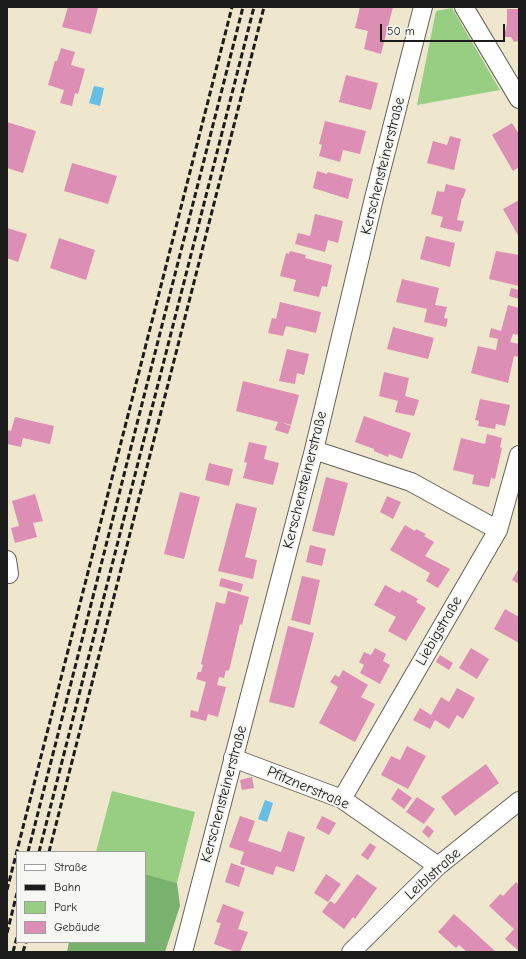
<!DOCTYPE html>
<html>
<head>
<meta charset="utf-8">
<style>
  body { margin:0 }
  #map { position:relative; width:526px; height:959px; overflow:hidden; background:#eee7ce; font-family:"Comic Neue",sans-serif }
  canvas { display:block }
  .frame { position:absolute; inset:0; border:8px solid #1c1c1c; pointer-events:none }
  .legend { position:absolute; left:16px; top:851px; width:130px; height:92px; box-sizing:border-box; background:#f6f6f2; border:1px solid #9f9f9c; margin:0; padding:5px 7px; list-style:none; font-size:12px; color:#1c1c1c }
  .legend li { display:flex; align-items:center; gap:8px; height:20px }
  .legend b { width:20px; border:1px solid #9f9f9c }
  .scale { position:absolute; left:380px; top:24px; width:125px; height:18px; box-sizing:border-box; border:2px solid #1c1c1c; border-top:0; padding-left:5px; font-size:12px; line-height:14px; white-space:nowrap; color:#1c1c1c; -webkit-text-stroke:3px #f6f6f2; paint-order:stroke }
</style>
</head>
<body>
<div id="map">
<canvas width="526" height="959"></canvas>
<div class="frame"></div>
<ul class="legend">
<li><b style="height:5px;background:#fff"></b>Straße</li>
<li><b style="height:5px;background:#1c1c1c"></b>Bahn</li>
<li><b style="height:11px;background:#97ce81"></b>Park</li>
<li><b style="height:11px;background:#dd8eb5"></b>Gebäude</li>
</ul>
<div class="scale">50 m</div>
</div>
<script>
const ctx = document.querySelector('canvas').getContext('2d');
ctx.lineJoin = 'round';
function paint(path, color) { ctx.fillStyle = color; ctx.fill(path, 'evenodd'); }
const poly = rows => new Path2D(rows.map(r => 'M' + r).join(''));
function stroke(path, color, width, dash) { ctx.strokeStyle = color; ctx.lineWidth = width; ctx.lineCap = dash ? 'butt' : 'round'; ctx.setLineDash(dash || []); ctx.stroke(path); }
function label(font, color, halo, rows, align = 'center') {
  ctx.font = font + ' "Comic Neue",sans-serif'; ctx.lineWidth = 4; ctx.setLineDash([]); ctx.textBaseline = 'middle'; ctx.strokeStyle = halo; ctx.fillStyle = color; for (const [text, x, y, turn = 0] of rows) {
    ctx.save(); ctx.translate(x, y); ctx.rotate((+turn || 0) * Math.PI / 180); ctx.textAlign = isNaN(turn) ? turn : align; if (halo) ctx.strokeText(text, 0, 0); ctx.fillText(text, 0, 0); ctx.restore();
  }
}
paint(poly([
  [452,8,500,90,417,105,436,11],
  [112,791,195,812,177,883,145,874,145,852,96,852]
]), '#97ce81');
paint(poly([
  [145,874,177,883,180,906,165,952,67,952,69,942,145,942]
]), '#79b16f');
paint(poly([
  [94,86,104,88,100,106,89,103],
  [265,800,273,803,267,822,258,819]
]), '#68bde5');
paint(poly([
  [68,7,92,7,98,8,91,34,62,27],
  [360,7,393,7,381,54,364,49,368,31,355,28],
  [507,9,519,9,519,41,514,42,511,37,504,37,507,24],
  [61,48,75,52,71,65,85,69,78,94,75,93,72,106,60,103,64,90,48,85,55,61,57,61],
  [346,75,378,83,371,110,339,102],
  [325,121,366,131,360,154,343,150,340,162,319,156,322,145,319,144],
  [7,122,36,131,23,173,7,168],
  [512,123,519,134,519,167,513,171,492,135],
  [450,136,461,139,454,170,427,163,433,141,447,145],
  [72,163,117,176,108,204,64,191],
  [317,171,327,174,328,172,353,179,348,199,313,188],
  [446,184,466,189,463,198,462,198,457,220,464,221,461,232,440,227,443,217,431,214,437,191,444,192],
  [519,200,519,237,503,209],
  [315,214,343,221,338,243,328,240,325,252,295,244,298,233,310,236],
  [7,228,27,234,18,262,7,258],
  [426,236,455,243,450,267,420,259],
  [59,238,95,250,86,280,50,268],
  [290,251,306,255,305,258,332,265,327,287,322,286,319,297,293,291,296,280,280,276,286,253,289,254],
  [496,251,519,255,519,286,489,279],
  [402,279,439,288,435,305,447,307,444,318,448,319,446,327,424,322,427,309,396,302],
  [511,288,519,290,519,299,509,296],
  [280,302,321,312,316,333,286,326,283,336,268,333,272,318,276,319],
  [508,305,519,308,519,335,513,334,510,342,519,344,519,357,514,356,508,383,471,373,478,346,496,350,498,339,489,337,491,328,501,331],
  [393,327,434,338,428,359,387,349],
  [287,349,309,354,304,375,297,373,295,384,279,381],
  [384,372,409,378,405,396,419,400,414,416,395,412,398,401,379,396],
  [243,381,299,395,291,425,280,422,291,426,288,434,275,430,278,422,236,411],
  [480,399,510,405,505,426,496,424,495,429,478,426,479,421,475,420],
  [364,416,411,433,402,459,389,454,388,457,374,451,374,449,355,442],
  [15,417,54,426,50,444,23,438,21,447,7,444,7,430,11,431],
  [487,434,502,438,500,447,502,448,495,479,491,478,489,487,472,484,474,475,453,470,461,438,485,444],
  [249,442,267,446,264,459,279,463,273,485,243,478,247,463,244,462],
  [209,463,233,469,229,486,205,480],
  [326,477,348,483,334,536,312,531],
  [180,492,200,497,184,559,164,554],
  [35,494,43,521,33,523,37,537,15,543,11,528,19,526,12,501],
  [387,496,401,502,393,519,380,512],
  [236,503,257,508,245,557,257,560,253,579,218,571],
  [405,525,415,531,416,529,426,534,424,536,434,542,425,556,450,569,438,588,426,581,430,573,390,550],
  [310,545,326,549,322,566,306,562],
  [519,568,519,584,512,580],
  [302,576,320,580,310,625,291,620],
  [221,578,243,584,241,592,219,586],
  [385,585,400,593,402,590,418,599,416,602,426,608,406,641,388,631,396,617,374,605],
  [228,591,249,597,242,625,240,624,229,671,226,670,224,678,219,677,217,685,226,687,218,717,208,714,206,721,190,717,191,710,198,712,206,682,196,679,198,672,201,672,203,665,201,664,216,602,225,604],
  [505,609,519,617,519,643,494,629],
  [288,626,314,633,294,708,269,702],
  [375,648,386,654,383,661,390,665,380,684,360,673,364,665,359,662,364,652,371,655],
  [471,648,489,659,477,679,459,668],
  [440,655,453,663,449,670,436,662],
  [343,670,368,685,361,697,375,704,355,742,319,723,338,687,330,682,335,675,339,677],
  [457,688,475,698,463,719,457,715,449,729,435,720,430,729,413,720,420,708,431,715,441,697,449,702],
  [407,746,426,756,408,789,381,775,391,756,400,760],
  [486,764,499,783,455,816,441,797],
  [252,777,254,788,242,790,240,780],
  [398,788,412,798,404,809,391,799],
  [417,797,435,809,424,824,406,812],
  [240,816,255,821,248,841,281,852,288,831,305,837,294,872,276,866,273,875,240,864,244,852,229,847],
  [322,816,336,823,329,835,316,828],
  [427,825,434,831,429,838,422,832],
  [370,843,376,847,368,860,361,855],
  [231,863,245,868,239,887,225,882],
  [326,874,341,884,328,902,314,893],
  [357,874,377,888,355,919,353,917,344,929,322,912,330,901,335,904],
  [516,882,519,885,519,951,505,939,514,929,489,906,500,894,503,896],
  [223,904,244,912,238,929,248,932,240,952,236,952,214,944,221,923,216,922],
  [454,914,472,930,496,952,467,952,459,945,456,948,438,932]
]), '#dd8eb5');
const minor = poly([
  [464,7,519,99],
  [314,450,411,482,498,530],
  [7,560,9,574],
  [233,758,342,799,438,866],
  [342,799,498,530,519,455],
  [183,952,314,450,374,198,423,7],
  [351,952,438,866,519,801]
]);
stroke(minor, '#66635a', 20);
stroke(minor, '#fff', 18);
stroke(poly([
  [28,852,243,7],
  [39,852,254,7],
  [49,852,264,7],
  [7,890,232,7],
  [7,933,17,893],
  [13,952,17,937],
  [23,952,26,942]
]), '#1c1c1c', 3, [6, 3]);
label('15px', '#1c1c1c', '#f6f6f2', [
  ["Kerschensteinerstraße",383,166,-76],
  ["Kerschensteinerstraße",305,480,-76],
  ["Liebigstraße",439,631,-60],
  ["Pfitznerstraße",308,788,23],
  ["Kerschensteinerstraße",224,794,-75],
  ["Leiblstraße",433,874,-42]
]);
</script>
</body>
</html>
